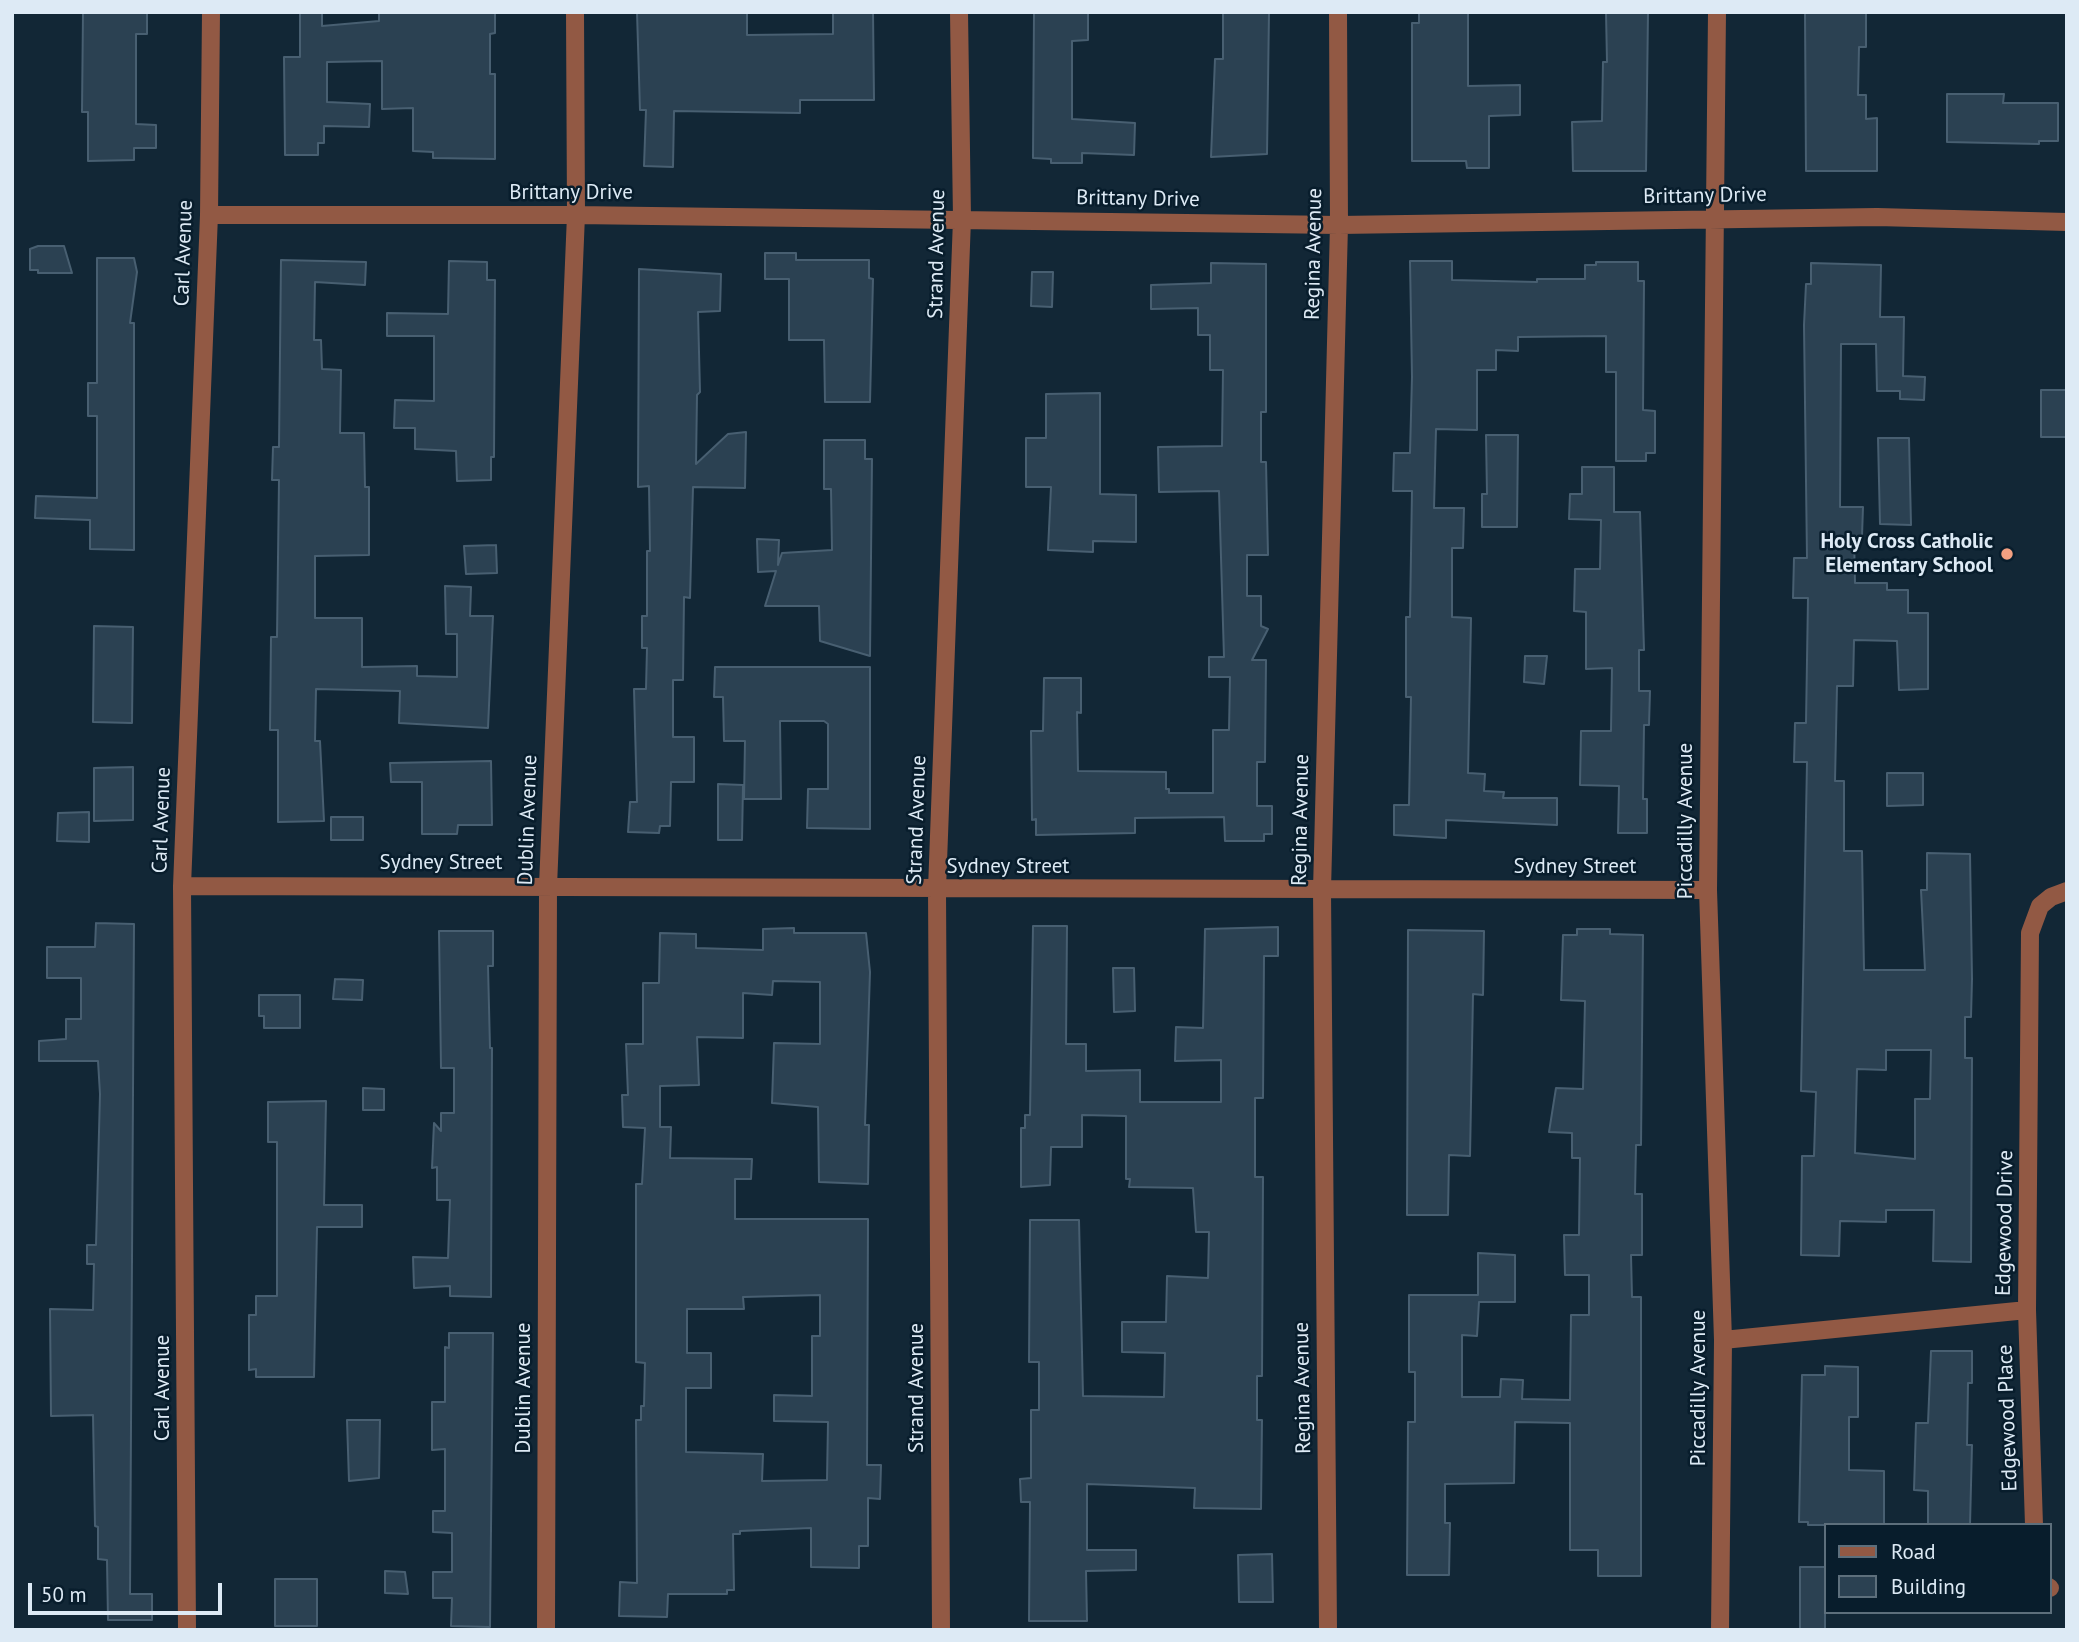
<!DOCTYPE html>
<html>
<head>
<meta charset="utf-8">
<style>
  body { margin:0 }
  #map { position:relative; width:2079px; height:1642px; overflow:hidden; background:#122736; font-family:"PT Sans",sans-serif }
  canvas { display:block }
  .frame { position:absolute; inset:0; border:14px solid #ddeaf5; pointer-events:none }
  .legend { position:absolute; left:1824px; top:1523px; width:228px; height:91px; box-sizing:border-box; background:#081d2c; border:2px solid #5d6f7c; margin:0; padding:9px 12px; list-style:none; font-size:21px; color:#ddeaf5 }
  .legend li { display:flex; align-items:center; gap:14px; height:35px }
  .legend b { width:35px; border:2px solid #5d6f7c }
  .scale { position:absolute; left:28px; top:1583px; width:194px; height:32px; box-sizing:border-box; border:4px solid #ddeaf5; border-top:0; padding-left:9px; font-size:21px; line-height:24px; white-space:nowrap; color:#ddeaf5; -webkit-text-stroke:5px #081d2c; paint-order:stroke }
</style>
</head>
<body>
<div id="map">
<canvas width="2079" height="1642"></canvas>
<div class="frame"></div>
<ul class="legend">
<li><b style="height:9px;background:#925944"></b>Road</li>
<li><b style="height:19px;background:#2b4152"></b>Building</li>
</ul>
<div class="scale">50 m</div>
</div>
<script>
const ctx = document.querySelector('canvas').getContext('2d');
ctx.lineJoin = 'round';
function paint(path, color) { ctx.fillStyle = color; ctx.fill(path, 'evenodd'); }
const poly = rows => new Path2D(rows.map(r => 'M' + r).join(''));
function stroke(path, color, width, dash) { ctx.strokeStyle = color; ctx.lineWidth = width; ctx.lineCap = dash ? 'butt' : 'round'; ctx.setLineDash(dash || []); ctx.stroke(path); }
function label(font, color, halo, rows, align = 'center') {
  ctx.font = font + ' "PT Sans",sans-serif'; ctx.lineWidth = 5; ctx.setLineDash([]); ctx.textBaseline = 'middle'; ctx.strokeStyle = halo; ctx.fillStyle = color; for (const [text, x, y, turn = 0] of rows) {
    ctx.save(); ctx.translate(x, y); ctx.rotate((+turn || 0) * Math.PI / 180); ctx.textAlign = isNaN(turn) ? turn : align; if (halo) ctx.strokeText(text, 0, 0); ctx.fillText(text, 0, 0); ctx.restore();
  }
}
const building = poly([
  [83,12,147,12,147,34,136,34,136,124,156,125,156,148,134,148,134,160,88,161,88,112,82,112,83,12],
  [300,12,322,12,322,26,379,21,379,12,495,12,495,33,490,34,490,74,495,74,495,159,433,158,433,152,413,151,413,108,382,109,382,61,327,62,327,102,370,104,369,127,324,126,324,143,318,143,318,155,285,155,284,57,300,57,300,12],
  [637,12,747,12,747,35,833,34,833,12,873,12,874,100,800,100,800,113,674,111,673,167,644,166,646,110,640,110,637,12],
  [1034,12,1088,12,1088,40,1072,41,1072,119,1135,123,1134,155,1082,153,1082,163,1051,163,1051,159,1033,158,1034,12],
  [1223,12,1269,12,1267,154,1211,157,1215,59,1223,59,1223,12],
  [1419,12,1468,12,1468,86,1520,85,1520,115,1489,116,1489,168,1467,168,1466,161,1412,161,1412,23,1419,23,1419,12],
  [1606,12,1648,12,1646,171,1573,171,1572,122,1602,121,1603,62,1607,62,1606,12],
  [1805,12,1866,12,1866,47,1859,47,1858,95,1866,95,1866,119,1877,118,1877,171,1806,171,1805,12],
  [1947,94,2004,94,2003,103,2058,103,2058,141,2039,141,2039,144,1947,142,1947,94],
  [38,246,64,246,72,273,38,273,38,270,30,270,30,249,38,246],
  [765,253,796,253,796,260,869,260,869,278,873,279,870,402,825,402,824,340,789,340,789,279,765,279,765,253],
  [97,258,134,258,137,272,130,323,134,323,134,550,90,549,90,520,35,518,36,496,97,498,97,416,88,416,88,383,97,383,97,258],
  [281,260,366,262,365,285,315,282,314,340,321,340,322,369,341,370,340,433,364,433,365,487,369,487,369,555,315,556,315,618,362,618,362,667,417,666,417,676,457,677,457,634,446,634,445,586,471,587,470,616,493,616,488,728,399,723,400,691,316,689,315,741,320,741,324,821,278,822,278,730,270,730,271,637,277,637,279,480,272,480,273,447,279,447,281,260],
  [449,261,487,262,487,280,495,280,494,457,491,457,491,480,457,481,456,451,415,449,415,428,394,428,395,400,434,401,434,336,387,336,387,313,448,314,449,261],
  [1410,261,1452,261,1452,280,1537,282,1537,279,1585,279,1585,265,1596,265,1596,262,1638,262,1638,281,1644,281,1643,410,1655,411,1655,453,1646,453,1646,461,1616,461,1616,372,1606,372,1606,336,1518,337,1518,351,1496,350,1496,370,1477,370,1477,430,1436,429,1434,508,1464,508,1463,548,1452,548,1452,617,1471,618,1468,773,1485,774,1484,791,1504,792,1503,798,1557,798,1557,825,1446,820,1446,838,1394,835,1394,805,1409,805,1411,697,1406,697,1406,617,1410,617,1412,491,1393,491,1394,453,1410,453,1412,377,1410,261],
  [1211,263,1266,264,1266,412,1261,412,1261,462,1266,462,1268,555,1247,555,1247,596,1261,596,1261,626,1268,629,1252,660,1266,660,1265,762,1257,762,1257,806,1272,806,1272,834,1264,834,1264,841,1225,841,1224,817,1135,818,1135,833,1036,835,1036,819,1032,820,1031,731,1043,731,1044,678,1081,678,1081,713,1077,712,1078,771,1166,772,1166,789,1169,789,1169,793,1213,793,1213,730,1229,730,1230,677,1209,677,1209,657,1224,657,1219,491,1159,492,1158,447,1222,446,1223,370,1210,370,1210,335,1198,335,1198,308,1151,309,1151,285,1211,283,1211,263],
  [1811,263,1881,265,1880,317,1904,317,1903,376,1925,377,1924,400,1900,399,1900,391,1877,391,1876,344,1841,344,1840,507,1863,507,1862,536,1854,536,1855,583,1887,583,1887,590,1908,590,1908,613,1928,613,1928,689,1899,690,1897,641,1854,640,1853,686,1837,686,1835,781,1844,781,1844,851,1862,851,1864,970,1925,970,1921,890,1927,890,1927,853,1970,854,1972,979,1971,1017,1965,1017,1965,1058,1972,1058,1971,1262,1933,1261,1934,1210,1886,1210,1886,1222,1840,1221,1839,1256,1801,1255,1802,1156,1814,1156,1816,1092,1801,1091,1807,762,1794,762,1795,723,1806,723,1808,598,1793,598,1794,558,1807,558,1804,325,1806,284,1811,284,1811,263],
  [1886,1050,1931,1050,1930,1099,1915,1099,1915,1159,1855,1153,1857,1069,1886,1070,1886,1050],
  [639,269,721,274,720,311,698,312,700,392,697,395,696,464,728,434,746,432,745,488,693,487,690,598,684,597,683,680,673,680,673,737,694,737,694,782,671,782,670,826,660,826,659,833,628,832,630,802,637,802,634,689,646,689,647,648,642,648,642,616,647,616,647,551,650,551,649,486,638,487,639,269],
  [1032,272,1053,272,1052,307,1031,306,1032,272],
  [2041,390,2067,390,2067,437,2041,437,2041,390],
  [1100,393,1100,494,1136,495,1136,542,1093,541,1093,552,1048,550,1051,487,1026,487,1026,438,1046,438,1046,394,1100,393],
  [1486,435,1518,435,1517,527,1482,527,1482,494,1487,494,1486,435],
  [1878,438,1909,438,1911,525,1880,524,1878,438],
  [824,440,865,440,865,459,872,459,870,656,820,641,819,606,765,606,776,571,758,572,757,539,779,540,778,565,782,553,832,550,831,489,824,489,824,440],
  [1582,467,1614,467,1614,512,1640,512,1644,650,1639,650,1639,691,1650,691,1649,725,1644,725,1643,799,1647,799,1647,833,1618,833,1619,786,1580,785,1581,731,1611,731,1612,668,1586,669,1586,612,1574,611,1575,569,1600,569,1601,520,1569,519,1570,494,1582,494,1582,467],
  [496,545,497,573,466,574,464,546,496,545],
  [94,626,133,627,132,723,93,722,94,626],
  [1525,656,1547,656,1544,684,1524,682,1525,656],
  [715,667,870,667,870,829,807,828,808,789,828,789,828,724,824,721,780,721,781,799,744,799,745,741,724,741,723,697,714,697,715,667],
  [491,761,492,825,458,825,457,834,422,834,422,782,391,782,390,763,491,761],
  [133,767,133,820,94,821,94,768,133,767],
  [1887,773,1923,773,1923,805,1887,806,1887,773],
  [718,784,743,785,742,840,718,840,718,784],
  [89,812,89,842,57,841,58,813,89,812],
  [331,817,363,817,363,840,331,840,331,817],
  [96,923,134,924,130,1594,152,1594,152,1620,108,1620,107,1560,98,1559,98,1527,95,1526,93,1415,51,1416,50,1309,93,1310,94,1264,87,1264,87,1245,96,1245,100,1094,98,1061,39,1061,39,1041,66,1039,66,1019,81,1019,81,978,47,978,47,947,95,947,96,923],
  [1033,926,1067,926,1066,1044,1086,1044,1086,1071,1140,1070,1140,1102,1221,1102,1221,1060,1175,1061,1176,1027,1203,1028,1205,929,1278,927,1278,956,1264,956,1263,1098,1255,1098,1255,1177,1263,1177,1262,1376,1257,1376,1257,1420,1262,1420,1261,1509,1194,1508,1195,1488,1087,1484,1087,1550,1136,1550,1136,1570,1086,1571,1087,1621,1029,1621,1030,1502,1021,1502,1020,1479,1031,1478,1031,1410,1039,1410,1039,1362,1029,1362,1030,1220,1079,1220,1083,1396,1164,1397,1165,1353,1122,1352,1122,1322,1166,1322,1167,1276,1208,1278,1209,1232,1196,1232,1193,1188,1129,1187,1130,1179,1126,1179,1126,1116,1082,1115,1082,1147,1051,1147,1050,1185,1021,1187,1021,1128,1025,1128,1025,1115,1030,1115,1033,926],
  [794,928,794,933,866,933,870,972,865,1125,869,1125,868,1184,819,1182,818,1107,772,1103,774,1043,820,1044,820,982,773,981,772,995,743,993,743,1038,697,1037,699,1085,660,1086,660,1127,671,1127,670,1158,752,1159,751,1179,735,1179,735,1219,868,1219,867,1465,881,1465,880,1499,868,1498,868,1546,859,1546,859,1568,811,1567,811,1528,740,1531,740,1534,733,1534,734,1590,727,1590,727,1594,668,1594,667,1617,619,1616,620,1582,637,1583,636,1420,641,1420,641,1406,644,1406,645,1363,636,1362,636,1184,642,1184,645,1128,623,1127,622,1095,628,1095,626,1044,643,1044,643,983,659,983,660,933,696,934,696,948,763,950,763,929,794,928],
  [820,1295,820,1336,812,1336,812,1396,774,1395,774,1421,828,1422,827,1480,762,1481,763,1454,686,1452,686,1388,711,1388,711,1353,687,1353,687,1309,744,1309,743,1297,820,1295],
  [1577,929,1610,929,1610,934,1643,935,1641,1145,1636,1145,1635,1194,1642,1194,1642,1255,1631,1255,1632,1297,1641,1297,1641,1576,1598,1576,1598,1550,1570,1550,1570,1423,1515,1422,1514,1483,1445,1484,1445,1523,1450,1523,1449,1575,1407,1575,1408,1422,1415,1422,1415,1372,1409,1372,1409,1295,1478,1295,1478,1253,1515,1255,1515,1302,1479,1302,1477,1336,1462,1335,1462,1397,1500,1397,1501,1379,1523,1380,1522,1399,1570,1400,1571,1315,1589,1315,1589,1275,1565,1275,1564,1235,1579,1235,1580,1158,1572,1158,1572,1133,1549,1132,1556,1088,1583,1089,1585,1001,1561,1000,1563,935,1577,935,1577,929],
  [1408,930,1484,931,1483,995,1473,994,1470,1156,1449,1155,1448,1215,1407,1215,1408,930],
  [439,931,493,931,493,966,488,966,490,1048,492,1048,491,1297,450,1296,450,1286,414,1288,413,1257,448,1258,450,1200,437,1200,437,1167,432,1168,434,1123,441,1131,441,1113,454,1113,454,1068,441,1068,439,931],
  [1113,968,1134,968,1135,1011,1114,1012,1113,968],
  [335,979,363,980,362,1000,333,999,335,979],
  [259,995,300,995,300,1028,264,1028,264,1016,259,1016,259,995],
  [363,1088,384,1089,384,1110,363,1110,363,1088],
  [326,1101,324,1205,362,1205,362,1227,317,1227,314,1377,256,1377,256,1369,249,1370,249,1315,256,1315,256,1296,277,1296,277,1142,268,1142,268,1102,326,1101],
  [449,1333,493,1333,490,1627,451,1626,452,1598,433,1598,433,1572,452,1572,452,1533,433,1532,433,1511,445,1511,445,1449,432,1450,432,1402,445,1402,445,1347,449,1348,449,1333],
  [1931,1351,1972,1351,1972,1383,1968,1383,1967,1445,1972,1445,1970,1525,1928,1525,1928,1491,1914,1490,1916,1423,1928,1423,1931,1351],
  [1825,1366,1858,1367,1858,1417,1849,1417,1849,1470,1884,1471,1884,1525,1808,1525,1808,1522,1799,1522,1802,1375,1825,1375,1825,1366],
  [347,1420,380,1420,379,1478,349,1481,347,1420],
  [1272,1554,1273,1602,1239,1602,1238,1555,1272,1554],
  [1800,1567,1825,1567,1825,1630,1800,1630,1800,1567],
  [385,1571,405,1572,408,1594,385,1593,385,1571],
  [275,1579,317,1579,317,1626,275,1626,275,1579]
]);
paint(building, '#2b4152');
stroke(building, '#485f71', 2);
stroke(poly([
  [1717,12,1708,890,1723,1340,1720,1630],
  [209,215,576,215,1339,225,1877,217,2067,222],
  [182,886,1708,890],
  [1723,1340,2027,1310],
  [2034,1525,2027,1310,2030,933,2040,906,2051,897,2067,891],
  [2049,1587,2050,1588],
  [187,1630,182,886,209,215,211,12],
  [546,1630,548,886,576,215,575,12],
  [941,1630,937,889,962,219,959,12],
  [1328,1630,1322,890,1339,225,1338,12]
]), '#925944', 18);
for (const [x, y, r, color] of [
  [2007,554,7,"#f3a081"]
]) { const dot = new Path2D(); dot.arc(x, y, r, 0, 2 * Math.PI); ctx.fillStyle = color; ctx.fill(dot); stroke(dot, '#081d2c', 2.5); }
label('21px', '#ddeaf5', '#081d2c', [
  ["Brittany Drive",571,193],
  ["Brittany Drive",1705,196,-1],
  ["Brittany Drive",1138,199,1],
  ["Carl Avenue",184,253,-88],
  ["Strand Avenue",937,254,-89],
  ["Regina Avenue",1314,254,-89],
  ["Carl Avenue",162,820,-88],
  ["Dublin Avenue",528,820,-88],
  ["Strand Avenue",917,820,-88],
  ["Regina Avenue",1301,820,-89],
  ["Piccadilly Avenue",1686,821,-90],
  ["Sydney Street",441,863],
  ["Sydney Street",1008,867],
  ["Sydney Street",1575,867],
  ["Edgewood Drive",2005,1223,-89],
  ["Carl Avenue",163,1388,-90],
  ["Dublin Avenue",524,1388,-90],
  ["Strand Avenue",917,1388,-90],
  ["Regina Avenue",1303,1388,-91],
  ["Piccadilly Avenue",1699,1388,-90],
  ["Edgewood Place",2008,1418,-92]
]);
label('bold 21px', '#ddeaf5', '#081d2c', [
  ["Holy Cross Catholic",1993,542],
  ["Elementary School",1993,566]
], 'right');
</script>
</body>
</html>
